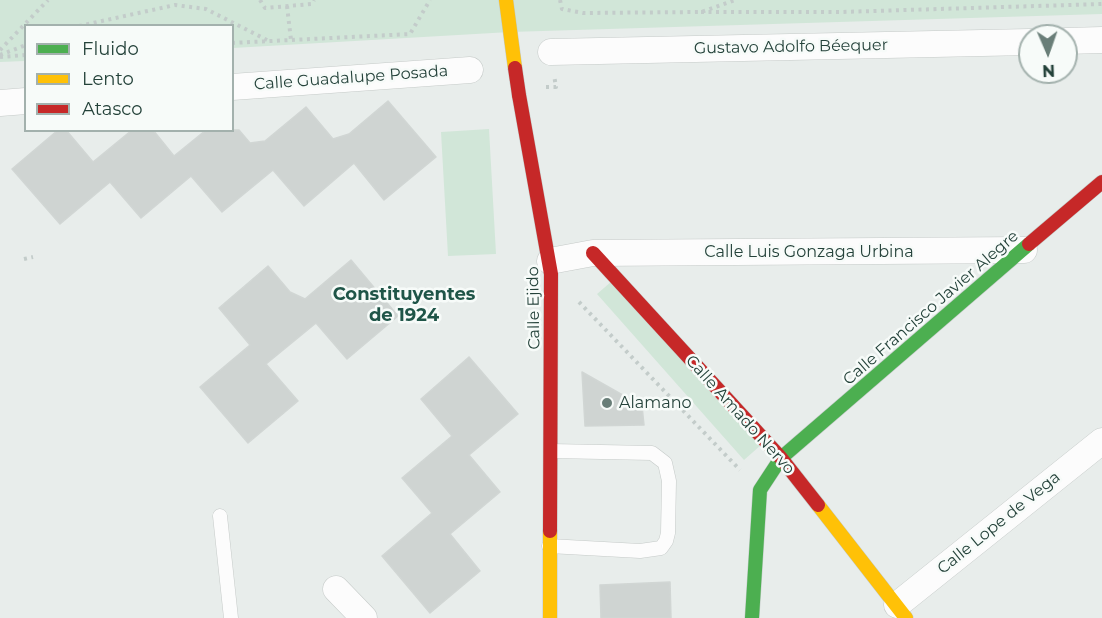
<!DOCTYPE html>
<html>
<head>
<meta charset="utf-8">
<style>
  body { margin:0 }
  #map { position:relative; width:1102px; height:618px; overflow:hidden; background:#e8edeb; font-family:Montserrat,sans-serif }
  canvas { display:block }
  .legend { position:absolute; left:24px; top:24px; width:210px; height:108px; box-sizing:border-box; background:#f7fbf9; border:2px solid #a3b1ad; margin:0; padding:8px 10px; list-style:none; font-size:18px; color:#24423a }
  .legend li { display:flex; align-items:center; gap:12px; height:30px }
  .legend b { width:30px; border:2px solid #a3b1ad }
  .north { position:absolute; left:1018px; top:24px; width:60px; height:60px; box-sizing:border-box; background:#f7fbf9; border:2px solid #a3b1ad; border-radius:50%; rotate:178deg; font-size:16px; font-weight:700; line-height:24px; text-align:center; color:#24423a }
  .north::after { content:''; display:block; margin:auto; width:21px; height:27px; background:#697e78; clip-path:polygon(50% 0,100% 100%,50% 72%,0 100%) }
</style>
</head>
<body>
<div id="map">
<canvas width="1102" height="618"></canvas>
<ul class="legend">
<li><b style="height:8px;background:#4caf50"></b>Fluido</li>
<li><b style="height:8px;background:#ffc107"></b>Lento</li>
<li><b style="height:8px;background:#c62828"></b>Atasco</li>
</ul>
<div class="north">N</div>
</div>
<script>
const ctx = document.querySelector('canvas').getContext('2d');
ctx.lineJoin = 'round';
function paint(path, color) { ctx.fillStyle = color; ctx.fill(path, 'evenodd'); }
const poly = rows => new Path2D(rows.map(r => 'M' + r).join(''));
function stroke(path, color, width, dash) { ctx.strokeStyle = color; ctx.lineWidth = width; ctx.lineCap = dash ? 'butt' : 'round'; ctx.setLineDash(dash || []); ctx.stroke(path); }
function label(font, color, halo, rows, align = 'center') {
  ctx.font = font + ' Montserrat,sans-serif'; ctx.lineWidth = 5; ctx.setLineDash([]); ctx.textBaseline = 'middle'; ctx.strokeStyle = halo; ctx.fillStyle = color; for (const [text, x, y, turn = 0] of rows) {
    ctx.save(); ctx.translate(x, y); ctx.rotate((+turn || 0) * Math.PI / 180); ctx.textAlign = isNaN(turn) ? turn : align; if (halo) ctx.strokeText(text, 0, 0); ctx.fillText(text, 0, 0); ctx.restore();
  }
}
paint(poly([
  [0,0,1102,0,1102,14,510,32,233,48,232,26,26,26,25,61,0,62],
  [489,129,496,254,448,256,441,132],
  [612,281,761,445,744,460,597,294]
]), '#d1e6d8');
const building = poly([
  [388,101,436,157,384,200,354,163,304,206,273,170,222,212,191,176,141,218,110,182,60,224,12,169,58,130,66,130,93,162,132,130,153,130,174,156,206,130,239,130,250,143,265,141,306,107,333,139,349,134,388,101],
  [351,260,398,316,347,359,316,323,266,364,298,401,248,443,200,387,250,345,219,308,268,266,290,292,305,299,351,260],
  [469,357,518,414,469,455,500,492,450,534,480,571,430,613,382,556,432,513,402,478,452,436,421,399,469,357],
  [582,372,642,406,644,425,585,426,582,372],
  [670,582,671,618,601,618,600,585,670,582]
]);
paint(building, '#cfd4d2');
stroke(building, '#d1d6d4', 1.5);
const lane = poly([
  [220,516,231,618],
  [549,546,640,551,661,548,666,541,668,533,669,481,665,463,652,453,551,451]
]);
const street = poly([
  [1066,41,1102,40],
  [551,52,1030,42],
  [232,87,470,70],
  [0,103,26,101],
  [550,261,593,253,1024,250],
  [336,589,364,618],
  [897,605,1102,441]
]);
const fast = poly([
  [752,618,760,490,781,458,1029,244]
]);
const slow = poly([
  [506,0,515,68],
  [818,505,906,618],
  [550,618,550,531]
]);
const jam = poly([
  [519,95,551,274,550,531],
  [1029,244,1102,182],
  [593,253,781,458,818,505]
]);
stroke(lane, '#c5cac8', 15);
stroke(street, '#c5cac8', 27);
stroke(fast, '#c3cbc8', 15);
stroke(slow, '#c3cbc8', 15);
stroke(jam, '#c3cbc8', 15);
stroke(poly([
  [260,0,265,8,312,4,314,0],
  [560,0,562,9,583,13,701,12,735,0],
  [287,6,291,40],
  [701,12,841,12,1102,4],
  [79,26,175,5,206,9,267,40],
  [232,43,410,34,430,0],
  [0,50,48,0],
  [0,55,26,45],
  [0,57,26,55],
  [546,87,556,87,554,75],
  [24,259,33,257],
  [579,302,740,470]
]), '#c3ccca', 4, [3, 4.5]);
stroke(lane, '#fcfcfc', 14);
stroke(street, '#fcfcfc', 26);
stroke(fast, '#4caf50', 14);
stroke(slow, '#ffc107', 14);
stroke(jam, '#c62828', 14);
const jamBridge = poly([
  [515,68,519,95]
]);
stroke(jamBridge, '#c3cbc8', 15, []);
stroke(jamBridge, '#c62828', 14);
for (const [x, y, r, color] of [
  [607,403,6,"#697e78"]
]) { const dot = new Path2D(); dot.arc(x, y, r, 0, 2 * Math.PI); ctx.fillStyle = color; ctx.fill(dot); stroke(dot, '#f7fbf9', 2); }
label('16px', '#24423a', '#f7fbf9', [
  ["Gustavo Adolfo Béequer",791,47,-1],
  ["Calle Guadalupe Posada",351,78,-4],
  ["Calle Luis Gonzaga Urbina",809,252],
  ["Calle Ejido",534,308,-91],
  ["Calle Francisco Javier Alegre",931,308,-41],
  ["Calle Amado Nervo",740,415,48],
  ["Calle Lope de Vega",999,523,-39]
]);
label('16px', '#24423a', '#f7fbf9', [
  ["Alamano",619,403]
], 'left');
label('bold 18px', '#1f5548', '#f7fbf9', [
  ["Constituyentes",404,295],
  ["de 1924",404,316]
]);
</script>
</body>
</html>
